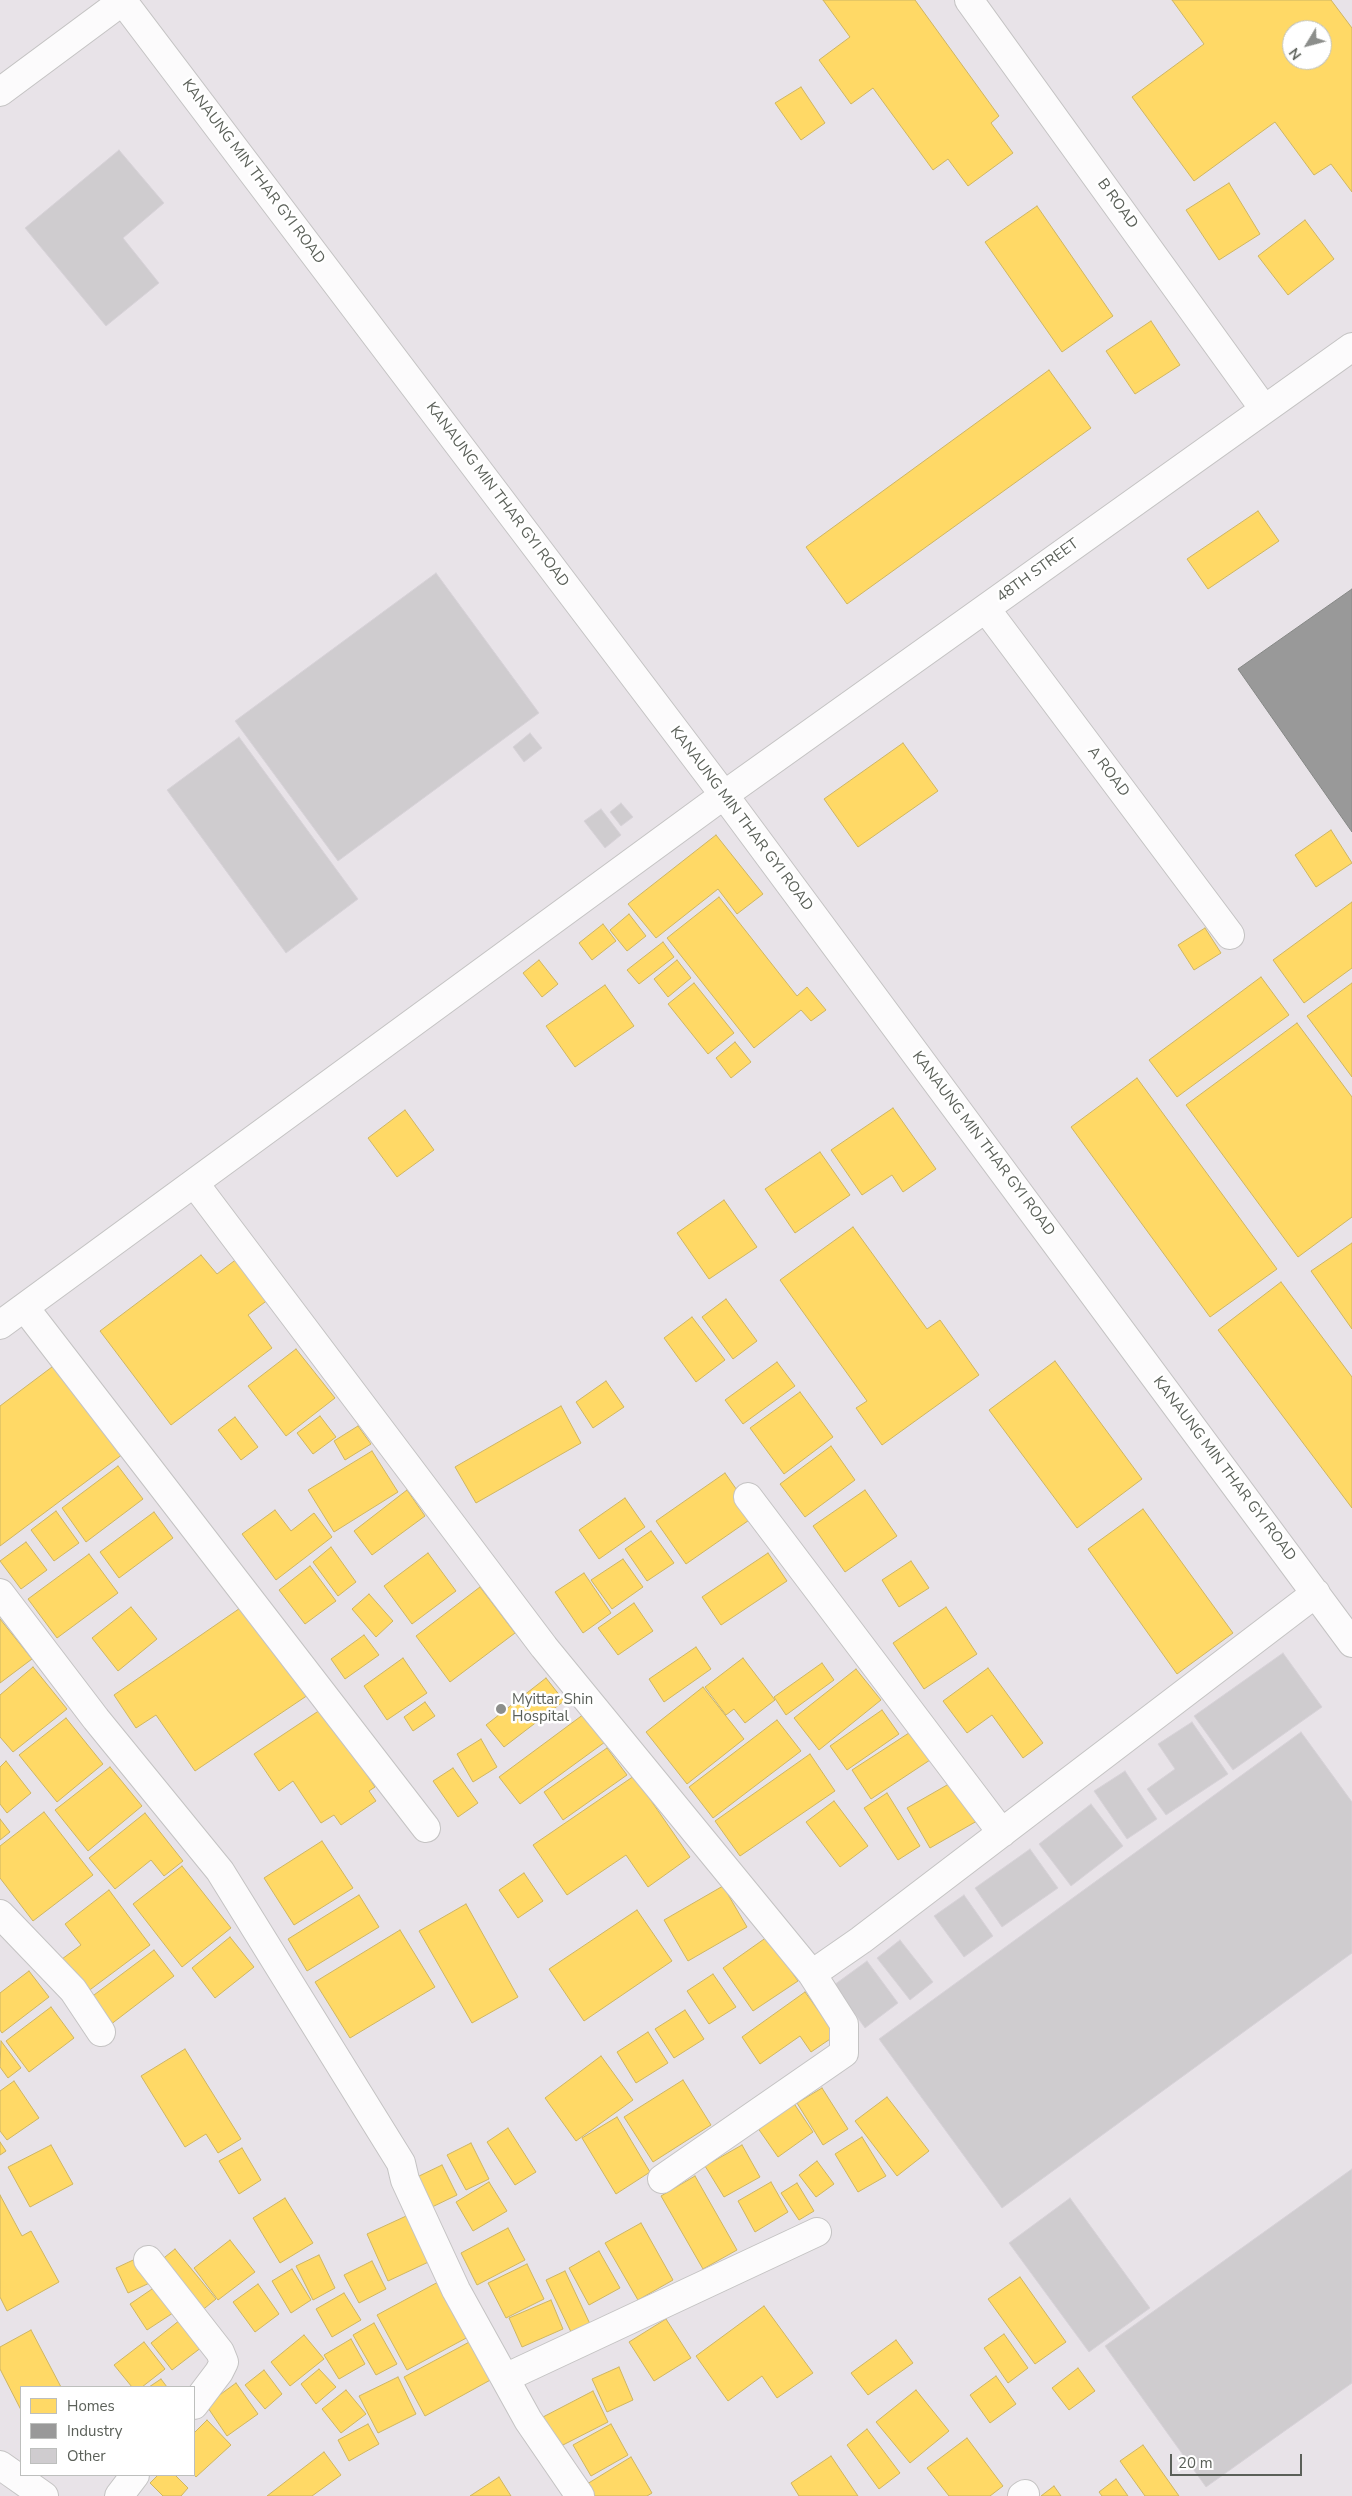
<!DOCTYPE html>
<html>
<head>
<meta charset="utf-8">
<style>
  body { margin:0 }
  #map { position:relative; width:1352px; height:2496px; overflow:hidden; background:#e8e3e8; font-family:"Nunito Sans",sans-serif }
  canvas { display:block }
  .legend { position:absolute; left:20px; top:2386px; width:175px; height:90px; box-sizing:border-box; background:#fff; border:1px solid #bdbfbd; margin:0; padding:6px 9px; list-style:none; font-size:15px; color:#5b6059 }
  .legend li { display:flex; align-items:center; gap:10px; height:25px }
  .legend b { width:25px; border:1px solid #bdbfbd }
  .north { position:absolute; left:1282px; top:20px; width:50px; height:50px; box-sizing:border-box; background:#fff; border:1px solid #bdbfbd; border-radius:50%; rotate:233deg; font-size:14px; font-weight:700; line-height:20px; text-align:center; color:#5b6059 }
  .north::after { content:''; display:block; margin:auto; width:18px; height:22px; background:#8c8e8b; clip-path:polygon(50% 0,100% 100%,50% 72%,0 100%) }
  .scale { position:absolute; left:1170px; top:2454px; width:132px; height:22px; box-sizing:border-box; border:2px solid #5b6059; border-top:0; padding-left:6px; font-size:15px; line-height:18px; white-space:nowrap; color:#5b6059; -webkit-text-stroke:4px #fff; paint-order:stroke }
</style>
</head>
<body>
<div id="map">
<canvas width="1352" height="2496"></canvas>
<ul class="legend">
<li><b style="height:14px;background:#ffd966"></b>Homes</li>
<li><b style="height:14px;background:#999"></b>Industry</li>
<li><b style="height:14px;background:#cfcccf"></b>Other</li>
</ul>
<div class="north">N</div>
<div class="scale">20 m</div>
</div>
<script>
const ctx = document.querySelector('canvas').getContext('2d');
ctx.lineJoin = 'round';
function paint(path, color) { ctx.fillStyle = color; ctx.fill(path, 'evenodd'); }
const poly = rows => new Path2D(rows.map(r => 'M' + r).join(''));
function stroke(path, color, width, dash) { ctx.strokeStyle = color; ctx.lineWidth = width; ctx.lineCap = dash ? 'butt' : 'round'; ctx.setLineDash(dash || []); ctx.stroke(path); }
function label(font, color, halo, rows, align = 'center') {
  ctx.font = font + ' "Nunito Sans",sans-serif'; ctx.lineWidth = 5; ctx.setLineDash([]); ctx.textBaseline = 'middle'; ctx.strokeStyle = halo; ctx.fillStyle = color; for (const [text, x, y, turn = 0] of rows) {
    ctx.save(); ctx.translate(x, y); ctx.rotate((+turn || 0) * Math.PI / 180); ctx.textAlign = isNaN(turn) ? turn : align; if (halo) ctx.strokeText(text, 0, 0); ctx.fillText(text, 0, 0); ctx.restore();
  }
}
const homes = poly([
  [823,0,915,0,999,116,991,123,1013,153,968,186,948,159,933,170,873,88,851,104,819,60,850,37,823,0],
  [1172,0,1331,0,1352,28,1352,192,1331,164,1314,175,1275,122,1194,181,1132,97,1204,44,1172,0],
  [1292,30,1322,30,1322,60,1292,60,1292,30],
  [801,87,825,123,801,140,775,103,801,87],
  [1229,183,1260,234,1219,260,1186,210,1229,183],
  [1037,206,1113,316,1062,352,985,242,1037,206],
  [1305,220,1334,259,1288,295,1258,256,1305,220],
  [1151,321,1180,365,1135,394,1106,351,1151,321],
  [1049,370,1091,428,847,604,806,547,1049,370],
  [1258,511,1279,541,1208,589,1187,559,1258,511],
  [903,743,938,791,858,847,824,799,903,743],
  [1331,830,1352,863,1316,887,1295,855,1331,830],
  [716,835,763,894,737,914,718,889,656,938,628,904,716,835],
  [719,897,797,996,807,987,826,1010,811,1021,801,1010,754,1048,667,938,719,897],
  [1352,902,1352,968,1304,1003,1273,960,1352,902],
  [629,914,646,936,627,951,610,930,629,914],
  [603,924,616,941,592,960,579,943,603,924],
  [1205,928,1221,953,1194,970,1178,945,1205,928],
  [663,942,674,957,639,984,627,970,663,942],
  [539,960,558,984,542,997,523,973,539,960],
  [677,960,691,978,668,997,654,979,677,960],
  [1261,977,1289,1015,1177,1097,1149,1060,1261,977],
  [694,983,734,1033,708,1054,668,1004,694,983],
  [1352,983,1352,1077,1307,1016,1352,983],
  [605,985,634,1026,575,1067,546,1026,605,985],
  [1297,1023,1352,1097,1352,1217,1298,1257,1186,1105,1297,1023],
  [735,1042,751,1062,731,1078,716,1058,735,1042],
  [1137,1078,1277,1269,1210,1317,1071,1127,1137,1078],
  [893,1108,936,1169,903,1192,892,1175,862,1195,831,1150,893,1108],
  [405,1110,434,1150,397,1177,368,1138,405,1110],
  [820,1152,850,1195,795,1233,765,1189,820,1152],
  [724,1200,757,1247,709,1279,677,1233,724,1200],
  [853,1227,927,1329,940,1320,979,1375,882,1445,856,1408,867,1401,780,1280,853,1227],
  [1352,1243,1352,1329,1311,1271,1352,1243],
  [201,1255,217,1274,238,1258,269,1299,248,1315,272,1348,171,1425,100,1331,201,1255],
  [1281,1282,1352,1377,1352,1508,1218,1330,1281,1282],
  [726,1299,757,1341,733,1359,702,1317,726,1299],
  [692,1317,725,1360,696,1382,664,1338,692,1317],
  [296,1349,335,1398,286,1436,248,1386,296,1349],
  [1055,1361,1142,1479,1077,1528,989,1410,1055,1361],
  [777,1362,795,1386,743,1424,725,1400,777,1362],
  [56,1364,123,1454,0,1546,0,1406,56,1364],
  [606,1381,624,1407,593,1428,576,1402,606,1381],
  [800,1392,833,1437,784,1474,750,1428,800,1392],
  [561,1406,581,1443,476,1503,455,1467,561,1406],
  [320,1416,336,1437,313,1454,297,1433,320,1416],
  [235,1417,258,1447,241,1460,218,1430,235,1417],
  [358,1426,371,1444,345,1460,334,1441,358,1426],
  [831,1446,855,1480,805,1517,780,1484,831,1446],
  [372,1451,398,1492,334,1532,308,1490,372,1451],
  [118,1466,143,1499,86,1542,62,1508,118,1466],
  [725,1473,755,1516,686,1564,656,1521,725,1473],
  [407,1490,425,1516,372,1555,354,1531,407,1490],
  [865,1490,897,1536,845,1572,813,1526,865,1490],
  [625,1498,645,1527,599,1559,579,1530,625,1498],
  [1143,1509,1233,1633,1177,1674,1088,1549,1143,1509],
  [275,1510,291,1531,314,1513,332,1537,276,1580,242,1534,275,1510],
  [56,1511,79,1543,54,1561,31,1530,56,1511],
  [154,1512,173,1538,119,1578,100,1552,154,1512],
  [651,1531,674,1563,647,1581,625,1549,651,1531],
  [26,1542,47,1570,21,1589,0,1561,26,1542],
  [331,1547,356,1582,338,1596,313,1562,331,1547],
  [428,1553,456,1591,412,1624,384,1586,428,1553],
  [768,1553,787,1581,721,1625,702,1597,768,1553],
  [89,1554,118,1593,57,1638,28,1599,89,1554],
  [623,1559,643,1587,612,1609,591,1580,623,1559],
  [911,1561,929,1588,899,1607,882,1580,911,1561],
  [310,1566,336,1601,305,1624,279,1590,310,1566],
  [584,1573,611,1613,583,1633,555,1592,584,1573],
  [480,1587,515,1633,450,1682,416,1636,480,1587],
  [369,1594,393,1621,376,1637,352,1609,369,1594],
  [249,1602,311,1693,195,1771,156,1715,136,1728,114,1695,249,1602],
  [634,1603,653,1631,618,1655,598,1628,634,1603],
  [131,1607,157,1639,118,1671,92,1638,131,1607],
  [946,1607,977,1654,924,1689,893,1643,946,1607],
  [0,1619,32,1659,0,1683,0,1619],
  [364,1635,379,1655,345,1679,331,1659,364,1635],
  [696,1647,711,1669,664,1702,649,1679,696,1647],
  [403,1658,427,1693,387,1720,364,1686,403,1658],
  [743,1658,775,1700,745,1723,734,1709,726,1715,705,1687,743,1658],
  [822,1663,834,1680,786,1715,774,1697,822,1663],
  [33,1667,67,1709,13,1752,0,1737,0,1695,33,1667],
  [988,1668,1043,1743,1023,1758,992,1715,967,1733,943,1701,988,1668],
  [856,1669,881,1700,819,1750,794,1718,856,1669],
  [546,1678,564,1701,504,1747,486,1725,546,1678],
  [703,1687,744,1739,687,1784,646,1732,703,1687],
  [425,1702,435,1716,413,1731,404,1717,425,1702],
  [323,1708,375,1787,369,1791,376,1801,341,1825,334,1815,321,1823,293,1781,279,1791,254,1754,323,1708],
  [882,1710,899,1734,847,1770,830,1746,882,1710],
  [584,1714,605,1742,520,1804,499,1777,584,1714],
  [66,1718,103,1764,57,1802,19,1755,66,1718],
  [777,1720,801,1751,713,1818,689,1787,777,1720],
  [912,1731,930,1760,871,1799,852,1770,912,1731],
  [481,1739,497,1767,473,1782,457,1754,481,1739],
  [607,1748,627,1775,563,1820,544,1792,607,1748],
  [810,1754,835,1791,740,1856,715,1821,810,1754],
  [6,1761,31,1793,7,1813,0,1804,0,1767,6,1761],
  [110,1767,142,1806,88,1851,55,1810,110,1767],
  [453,1768,478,1803,458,1817,433,1781,453,1768],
  [634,1776,690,1857,648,1887,626,1855,567,1895,533,1845,634,1776],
  [954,1781,977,1821,930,1848,907,1808,954,1781],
  [887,1793,920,1846,898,1860,864,1808,887,1793],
  [834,1801,868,1846,840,1867,806,1822,834,1801],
  [44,1812,93,1875,33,1921,0,1878,0,1846,44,1812],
  [145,1813,183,1861,164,1876,151,1860,115,1889,89,1858,145,1813],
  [0,1819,10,1832,0,1840,0,1819],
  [322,1841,353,1888,294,1925,264,1878,322,1841],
  [182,1866,231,1928,182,1967,133,1904,182,1866],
  [524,1873,543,1901,518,1918,499,1890,524,1873],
  [723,1886,747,1927,688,1961,664,1920,723,1886],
  [109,1890,150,1945,87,1992,62,1959,81,1945,65,1924,109,1890],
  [359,1895,379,1927,307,1971,288,1939,359,1895],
  [466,1904,518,1997,472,2023,419,1931,466,1904],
  [637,1910,672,1961,584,2021,549,1969,637,1910],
  [400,1930,435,1987,350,2038,315,1982,400,1930],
  [230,1937,254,1967,215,1998,192,1968,230,1937],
  [767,1937,798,1981,753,2011,723,1968,767,1937],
  [154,1950,174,1976,110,2025,90,1998,154,1950],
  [29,1971,49,1997,2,2033,0,2030,0,1993,29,1971],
  [713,1974,736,2007,709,2024,687,1991,713,1974],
  [805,1992,836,2035,811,2052,800,2036,760,2064,742,2037,805,1992],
  [51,2007,74,2038,29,2072,6,2041,51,2007],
  [685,2010,704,2039,674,2058,655,2029,685,2010],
  [648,2032,668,2063,636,2083,617,2052,648,2032],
  [1,2041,21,2068,8,2078,0,2067,1,2041],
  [185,2049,241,2139,218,2153,206,2134,185,2147,141,2076,185,2049],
  [601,2056,633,2100,576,2141,545,2098,601,2056],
  [683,2080,711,2125,653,2162,624,2117,683,2080],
  [14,2081,39,2118,7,2140,0,2131,0,2091,14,2081],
  [822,2088,848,2129,823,2145,797,2103,822,2088],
  [887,2097,929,2151,897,2176,855,2121,887,2097],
  [791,2099,813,2132,778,2157,755,2124,791,2099],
  [617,2117,650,2172,616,2194,582,2138,617,2117],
  [508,2128,536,2172,515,2185,487,2142,508,2128],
  [862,2137,886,2176,858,2192,835,2154,862,2137],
  [0,2142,6,2151,0,2155,0,2142],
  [471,2143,489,2179,466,2190,447,2155,471,2143],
  [51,2145,73,2184,30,2207,8,2167,51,2145],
  [742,2145,760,2177,724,2197,705,2166,742,2145],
  [242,2148,261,2180,239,2194,219,2161,242,2148],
  [817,2161,834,2184,816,2197,799,2175,817,2161],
  [442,2165,457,2195,430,2208,415,2178,442,2165],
  [695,2176,737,2250,703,2269,661,2196,695,2176],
  [489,2182,507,2211,473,2231,456,2202,489,2182],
  [771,2182,788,2212,755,2232,738,2201,771,2182],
  [797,2183,814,2211,799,2220,781,2193,797,2183],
  [0,2195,22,2236,31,2231,59,2282,7,2311,0,2297,0,2195],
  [285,2198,313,2243,280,2263,253,2218,285,2198],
  [415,2212,437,2258,388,2281,367,2234,415,2212],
  [641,2223,673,2280,638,2300,605,2243,641,2223],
  [508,2228,525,2260,477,2285,461,2253,508,2228],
  [230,2240,255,2272,218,2300,194,2268,230,2240],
  [175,2249,216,2299,200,2312,160,2261,175,2249],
  [599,2251,620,2288,589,2305,569,2268,599,2251],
  [144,2255,156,2280,128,2293,116,2268,144,2255],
  [319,2255,335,2288,313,2300,296,2266,319,2255],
  [372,2261,386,2289,359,2303,344,2275,372,2261],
  [527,2264,544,2299,506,2318,488,2283,527,2264],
  [292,2269,311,2300,291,2313,272,2281,292,2269],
  [565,2271,590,2324,571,2332,546,2280,565,2271],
  [1020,2277,1066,2342,1035,2364,988,2299,1020,2277],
  [440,2281,470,2336,407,2370,377,2315,440,2281],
  [258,2284,279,2314,255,2332,233,2302,258,2284],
  [158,2285,176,2311,147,2330,130,2304,158,2285],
  [344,2293,361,2320,332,2337,316,2309,344,2293],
  [551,2300,563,2329,522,2347,509,2318,551,2300],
  [764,2306,813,2373,777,2398,762,2376,728,2401,696,2356,764,2306],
  [666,2319,691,2358,654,2381,629,2342,666,2319],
  [180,2320,202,2347,172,2370,151,2343,180,2320],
  [374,2323,397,2364,376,2375,353,2335,374,2323],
  [31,2330,61,2387,21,2387,21,2410,0,2369,0,2347,31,2330],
  [1004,2334,1028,2368,1008,2383,984,2348,1004,2334],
  [304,2335,324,2359,290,2386,271,2362,304,2335],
  [351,2339,365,2364,339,2379,324,2355,351,2339],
  [473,2340,494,2378,425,2416,404,2377,473,2340],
  [896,2340,913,2363,868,2395,851,2373,896,2340],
  [144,2342,165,2369,142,2387,132,2387,114,2365,144,2342],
  [619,2367,633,2400,607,2412,592,2379,619,2367],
  [1078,2368,1095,2391,1069,2410,1052,2388,1078,2368],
  [319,2369,336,2387,316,2404,301,2384,319,2369],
  [264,2370,282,2394,265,2409,245,2385,264,2370],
  [996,2376,1016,2404,990,2423,970,2395,996,2376],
  [398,2377,416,2414,378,2433,359,2396,398,2377],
  [161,2379,167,2387,149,2387,161,2379],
  [236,2383,258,2414,227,2436,206,2405,236,2383],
  [346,2390,366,2414,341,2433,322,2409,346,2390],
  [916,2390,949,2431,910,2463,876,2422,916,2390],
  [593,2391,608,2422,559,2447,543,2417,593,2391],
  [207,2420,231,2445,196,2477,194,2475,194,2433,207,2420],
  [368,2424,379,2444,349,2461,338,2440,368,2424],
  [611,2424,628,2455,591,2476,573,2445,611,2424],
  [867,2429,900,2473,879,2489,847,2445,867,2429],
  [967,2438,1003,2486,990,2496,949,2496,927,2468,967,2438],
  [1143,2445,1179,2496,1145,2496,1120,2461,1143,2445],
  [324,2452,341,2475,312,2496,267,2496,324,2452],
  [831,2456,858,2496,799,2496,791,2483,831,2456],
  [631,2457,652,2493,647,2496,594,2496,587,2484,631,2457],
  [158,2475,175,2475,188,2488,181,2496,163,2496,150,2483,158,2475],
  [499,2477,511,2496,470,2496,499,2477],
  [1116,2479,1128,2496,1102,2496,1099,2492,1116,2479],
  [1054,2486,1061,2496,1041,2496,1054,2486]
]);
paint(homes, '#ffd966');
stroke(homes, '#ceb562', 1);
const industry = poly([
  [1352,589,1352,832,1238,669,1352,589]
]);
paint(industry, '#999');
stroke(industry, '#868886', 1);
const building = poly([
  [119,150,164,203,123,238,159,283,106,326,25,228,119,150],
  [436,573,539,713,338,861,235,721,436,573],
  [530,733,542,748,524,762,513,747,530,733],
  [239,737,358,899,286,953,167,790,239,737],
  [621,803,633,817,621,826,610,812,621,803],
  [601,809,621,835,605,848,584,821,601,809],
  [1283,1653,1322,1707,1233,1770,1194,1716,1283,1653],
  [1192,1722,1228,1774,1166,1815,1147,1789,1175,1769,1158,1744,1192,1722],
  [1301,1732,1352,1802,1352,1953,1002,2208,879,2039,1301,1732],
  [1125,1771,1157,1819,1127,1839,1094,1791,1125,1771],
  [1091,1804,1123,1846,1071,1886,1039,1844,1091,1804],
  [1030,1849,1058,1888,1002,1927,975,1888,1030,1849],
  [964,1895,993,1936,964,1957,934,1916,964,1895],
  [900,1940,933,1982,910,2000,877,1958,900,1940],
  [867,1961,898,2003,865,2028,834,1985,867,1961],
  [1352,2169,1352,2383,1206,2487,1105,2346,1352,2169],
  [1070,2198,1150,2308,1089,2352,1009,2243,1070,2198]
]);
paint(building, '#cfcccf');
stroke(building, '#d7d2d8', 1);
const minor = poly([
  [122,0,724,795,1352,1643],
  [969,0,1264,409],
  [0,92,124,0],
  [986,609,1230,935],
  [195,1184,544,1647,812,1974,861,1940,1316,1593],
  [25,1308,426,1828],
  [0,1325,724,795,1352,347],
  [748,1497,1002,1833],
  [0,1593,96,1719,220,1871,401,2163,405,2180,456,2290,528,2420,580,2496],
  [0,1914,73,1990,101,2032],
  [662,2179,844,2053,844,2024,812,1974],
  [148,2260,220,2352,224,2362,219,2372,194,2405],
  [505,2378,817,2232],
  [0,2465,44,2496],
  [119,2496,135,2475],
  [1022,2496,1025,2494]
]);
stroke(minor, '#c4c3c3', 30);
stroke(minor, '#fcfbfc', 28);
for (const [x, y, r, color] of [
  [501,1709,6,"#8c8e8b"]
]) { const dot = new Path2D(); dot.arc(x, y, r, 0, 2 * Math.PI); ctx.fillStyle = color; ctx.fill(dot); stroke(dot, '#fff', 2); }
label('15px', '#5b6059', '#fff', [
  ["KANAUNG MIN THAR GYI ROAD",253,172,53],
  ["B ROAD",1117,204,54],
  ["KANAUNG MIN THAR GYI ROAD",497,495,53],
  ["48TH STREET",1038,571,-36],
  ["A ROAD",1108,772,53],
  ["KANAUNG MIN THAR GYI ROAD",741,819,53],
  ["KANAUNG MIN THAR GYI ROAD",983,1144,53],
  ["KANAUNG MIN THAR GYI ROAD",1224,1469,53]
]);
label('15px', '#5b6059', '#fff', [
  ["Myittar Shin",512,1700],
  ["Hospital",512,1717]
], 'left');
</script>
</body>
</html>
